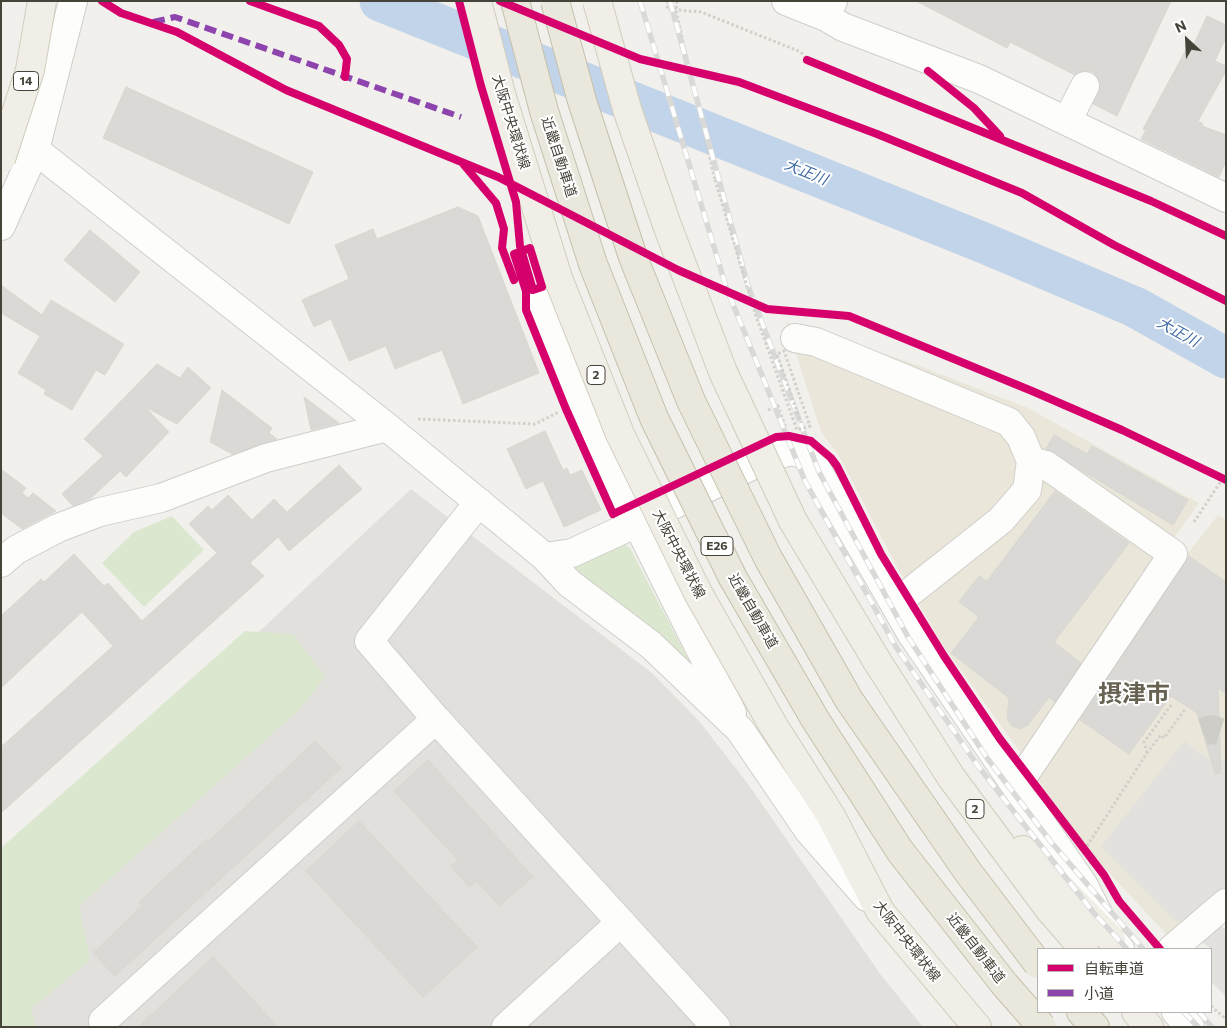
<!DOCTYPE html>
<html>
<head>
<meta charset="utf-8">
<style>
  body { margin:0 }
  #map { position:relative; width:1227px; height:1028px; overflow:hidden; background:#f1f0ec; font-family:Commissioner,"Noto Sans JP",sans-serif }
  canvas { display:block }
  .frame { position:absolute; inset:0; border:2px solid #464339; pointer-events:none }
  .legend { position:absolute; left:1037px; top:948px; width:175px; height:65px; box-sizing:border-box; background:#fff; border:1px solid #b5b4b0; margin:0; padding:6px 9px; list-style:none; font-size:15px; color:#464339 }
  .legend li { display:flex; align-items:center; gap:10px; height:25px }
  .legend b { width:25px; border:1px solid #b5b4b0 }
  .north { position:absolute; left:1162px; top:15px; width:50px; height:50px; -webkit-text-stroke:4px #fff; paint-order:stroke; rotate:335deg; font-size:14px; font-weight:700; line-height:20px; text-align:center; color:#464339 }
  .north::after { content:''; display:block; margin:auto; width:18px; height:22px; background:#464339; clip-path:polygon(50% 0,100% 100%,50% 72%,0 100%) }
</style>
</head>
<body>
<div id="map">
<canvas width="1227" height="1028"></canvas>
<div class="frame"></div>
<ul class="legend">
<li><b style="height:6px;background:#d6006c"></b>自転車道</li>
<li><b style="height:6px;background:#8e44ad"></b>小道</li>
</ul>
<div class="north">N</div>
</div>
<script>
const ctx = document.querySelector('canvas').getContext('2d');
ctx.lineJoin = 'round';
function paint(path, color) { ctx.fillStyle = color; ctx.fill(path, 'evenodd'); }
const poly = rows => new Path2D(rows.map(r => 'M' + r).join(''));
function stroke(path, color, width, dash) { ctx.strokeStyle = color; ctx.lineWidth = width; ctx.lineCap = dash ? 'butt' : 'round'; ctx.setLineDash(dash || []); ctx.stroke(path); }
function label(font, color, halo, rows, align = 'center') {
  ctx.font = font + ' Commissioner,"Noto Sans JP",sans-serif'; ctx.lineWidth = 4; ctx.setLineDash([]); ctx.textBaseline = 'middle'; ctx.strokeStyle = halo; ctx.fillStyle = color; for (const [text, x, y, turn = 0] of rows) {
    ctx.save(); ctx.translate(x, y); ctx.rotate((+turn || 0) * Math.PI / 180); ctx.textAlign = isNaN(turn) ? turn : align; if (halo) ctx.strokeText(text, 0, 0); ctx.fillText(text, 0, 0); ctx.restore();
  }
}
paint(poly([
  [786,322,909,362,1028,408,1199,503,1021,753,944,647,897,567,839,456,821,432],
  [1218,515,1226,520,1226,898,1168,936,1075,836,1025,759]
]), '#ebe6da');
paint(poly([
  [411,489,652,673,699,721,748,784,881,975,923,1027,1,1027,1,874]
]), '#e2e0dc');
paint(poly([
  [172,516,204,550,144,607,102,563,134,532],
  [622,543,630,548,689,661,686,664,576,574,576,567],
  [245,631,293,634,325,677,298,711,79,906,90,960,31,1009,36,1027,1,1027,1,848]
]), '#dbe8cf');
paint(poly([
  [1184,741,1217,766,1226,755,1226,892,1196,917,1177,922,1101,847],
  [1217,923,1226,930,1226,996,1211,982,1211,949,1200,940]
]), '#e2e1dd');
stroke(poly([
  [380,1,984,243,1135,307,1226,358]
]), '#c2d4e9', 41);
const building = poly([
  [916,1,1171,1,1117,116,1093,104,1101,86,1098,78,1093,72,1084,70,1075,75,1010,42,1007,48,916,1],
  [1207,16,1226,25,1226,37,1215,61,1226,66,1226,71,1198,121,1203,124,1202,126,1226,135,1226,161,1219,177,1141,139,1146,130,1143,129,1188,46,1192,48,1207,16],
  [126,87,313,172,289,224,103,138,126,87],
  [458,207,478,216,539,373,463,404,442,350,395,369,386,346,349,361,331,319,314,327,302,300,349,279,335,245,373,229,377,239,458,207],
  [90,230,140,272,115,302,64,260,90,230],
  [1,285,42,315,51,300,124,344,105,375,96,370,72,410,44,394,46,390,18,373,40,336,1,313,1,285],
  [157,364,180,378,188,367,211,388,177,424,145,407,169,432,126,477,120,471,90,499,73,506,62,494,103,456,84,439,157,364],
  [222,390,272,428,269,433,277,439,232,454,210,442,222,390],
  [304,397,339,423,311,430,304,397],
  [545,431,563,470,567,468,570,475,582,470,601,510,564,527,543,481,526,489,507,449,545,431],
  [1054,435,1087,454,1092,446,1188,500,1173,525,1046,449,1054,435],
  [339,465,362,489,289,551,278,537,250,563,264,576,1,813,1,747,113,646,82,612,1,688,1,616,41,579,44,582,74,554,104,586,108,583,142,621,217,553,189,524,208,506,212,510,228,495,252,520,274,499,287,512,339,465],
  [1,469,26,488,22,493,28,498,33,493,56,511,22,529,1,513,1,469],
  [1055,491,1129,543,1054,642,1081,663,1055,702,1049,697,1028,725,1020,729,1012,726,1007,719,1009,698,951,653,979,617,959,602,979,576,987,581,1055,491],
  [1189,556,1226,582,1226,694,1218,688,1221,773,1215,774,1197,713,1171,696,1129,754,1080,720,1189,556],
  [315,741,341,768,115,976,93,953,142,906,139,902,207,839,209,841,315,741],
  [428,760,533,877,499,906,477,881,469,887,451,866,458,860,394,791,428,760],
  [359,821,477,947,423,997,306,871,359,821],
  [213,957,278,1027,138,1027,213,957]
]);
paint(building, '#dad9d5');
stroke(building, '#d9d7d2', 1);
stroke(poly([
  [1203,732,1211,729,1220,732]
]), '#cfcdc8', 28, [28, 14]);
const minor = poly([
  [786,1,826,17,833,1],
  [826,17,843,27,979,79,1226,198],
  [1067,121,1085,86],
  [1,123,387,427,545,557,569,583,651,645,740,730,809,831,867,897],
  [1,226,35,150,73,1],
  [540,300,582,403,637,523,732,713],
  [795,338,816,342,1009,422,1021,437,1031,461,1027,490,1001,520,895,604],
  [479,502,369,641,436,719,716,1027],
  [545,557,572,553,637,523,769,457,792,451,809,456,911,633,1084,886,1111,939,1120,949],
  [1,563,16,550,58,528,100,512,161,498,266,458,387,427],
  [1013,781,1026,772,1173,554,1046,465,1031,461],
  [1172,949,1226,903],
  [1176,1012,1190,1027],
  [103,1021,436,719],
  [506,1027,621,922]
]);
const major = poly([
  [877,661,951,777,1049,909,1084,949],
  [773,725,831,816,880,911,977,1027],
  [1023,850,1111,939],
  [1136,1012,1149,1027]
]);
const highway = poly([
  [1081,1012,1095,1027]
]);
stroke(minor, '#cfcec9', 30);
stroke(major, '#d1cdbc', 30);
stroke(highway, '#c6c0ab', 30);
stroke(poly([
  [668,1,667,9,701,12,801,52,807,60],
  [677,1,676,11,715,180],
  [523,283,514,254,523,250],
  [768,410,778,406,786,428],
  [418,419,535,424,559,412],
  [1194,522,1223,478],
  [1147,753,1144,742,1172,704],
  [1087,846,1147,753,1161,735,1164,738,1186,708],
  [1125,908,1150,937],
  [1211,1006,1226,1019]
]), '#d1d0cb', 3, [2.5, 2.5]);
stroke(minor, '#fdfdfc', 28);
stroke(major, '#f0eee6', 28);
stroke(highway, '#eae8dc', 28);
const rail = poly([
  [640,1,726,287,805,481,896,647,978,766,1093,912,1127,949],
  [670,1,748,286,819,472,908,637,987,758,1051,842,1143,949],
  [1184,1012,1198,1027],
  [1199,1012,1212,1027]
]);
stroke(rail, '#d9d9d8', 5.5);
stroke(rail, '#fff', 4, [11]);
const majorBridge = poly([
  [477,1,501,94,558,278,620,434,698,593,773,725],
  [597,1,627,109,667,225,723,372,793,521,877,661],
  [1,159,30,70,42,1]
]);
const highwayBridge = poly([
  [515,1,544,111,593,264,654,418,733,578,815,719,900,851,1005,985,1042,1027],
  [555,1,582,101,633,257,691,401,768,558,849,700,968,872,1038,964]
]);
stroke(majorBridge, '#d1cdbc', 30, []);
stroke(highwayBridge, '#c6c0ab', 30, []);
stroke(poly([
  [715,180,756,316,797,430,810,426,784,351,777,354,801,423]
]), '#d1d0cb', 3, [2.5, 2.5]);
stroke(majorBridge, '#f0eee6', 28);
stroke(highwayBridge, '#eae8dc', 28);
stroke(poly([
  [153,22,175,17,461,117]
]), '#8e44ad', 6, [12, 6]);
stroke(poly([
  [102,1,121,13,177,32,286,90,498,177,678,270,767,309,849,316,1032,391,1122,430,1226,480],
  [250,1,319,26,339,45,347,59,345,77],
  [459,1,481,86,516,202,520,246,533,290,542,287,530,248,514,254,526,291,526,310,566,409,613,514,776,437,789,436,811,441,831,458,837,466,881,554,944,656,1000,739,1104,875,1119,901,1160,949],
  [500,1,640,59,739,82,877,134,1022,193,1114,245,1226,301],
  [807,60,1151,201,1226,236],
  [928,71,974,108,1000,136],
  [464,165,496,203,504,229,502,248,514,280]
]), '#d6006c', 8);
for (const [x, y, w] of [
  [26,81,25],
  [596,375,18],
  [717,546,32],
  [975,809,18]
]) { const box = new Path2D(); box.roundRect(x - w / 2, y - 9.5, w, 19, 4); ctx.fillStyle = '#fff'; ctx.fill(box); stroke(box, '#464339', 1); }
label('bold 12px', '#464339', null, [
  ["14",26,81],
  ["2",596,375],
  ["E26",717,546],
  ["2",975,809]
]);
label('14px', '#464339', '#fff', [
  ["大阪中央環状線",511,122,73],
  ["近畿自動車道",559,157,72],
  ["大阪中央環状線",679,554,63],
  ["近畿自動車道",753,611,60],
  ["大阪中央環状線",907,941,52],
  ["近畿自動車道",976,948,52]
]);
label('italic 15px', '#3f6ba5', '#fff', [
  ["大正川",806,172,22],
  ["大正川",1178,332,29]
]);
label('bold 24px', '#676251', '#fff', [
  ["摂津市",1134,694]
]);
</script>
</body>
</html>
